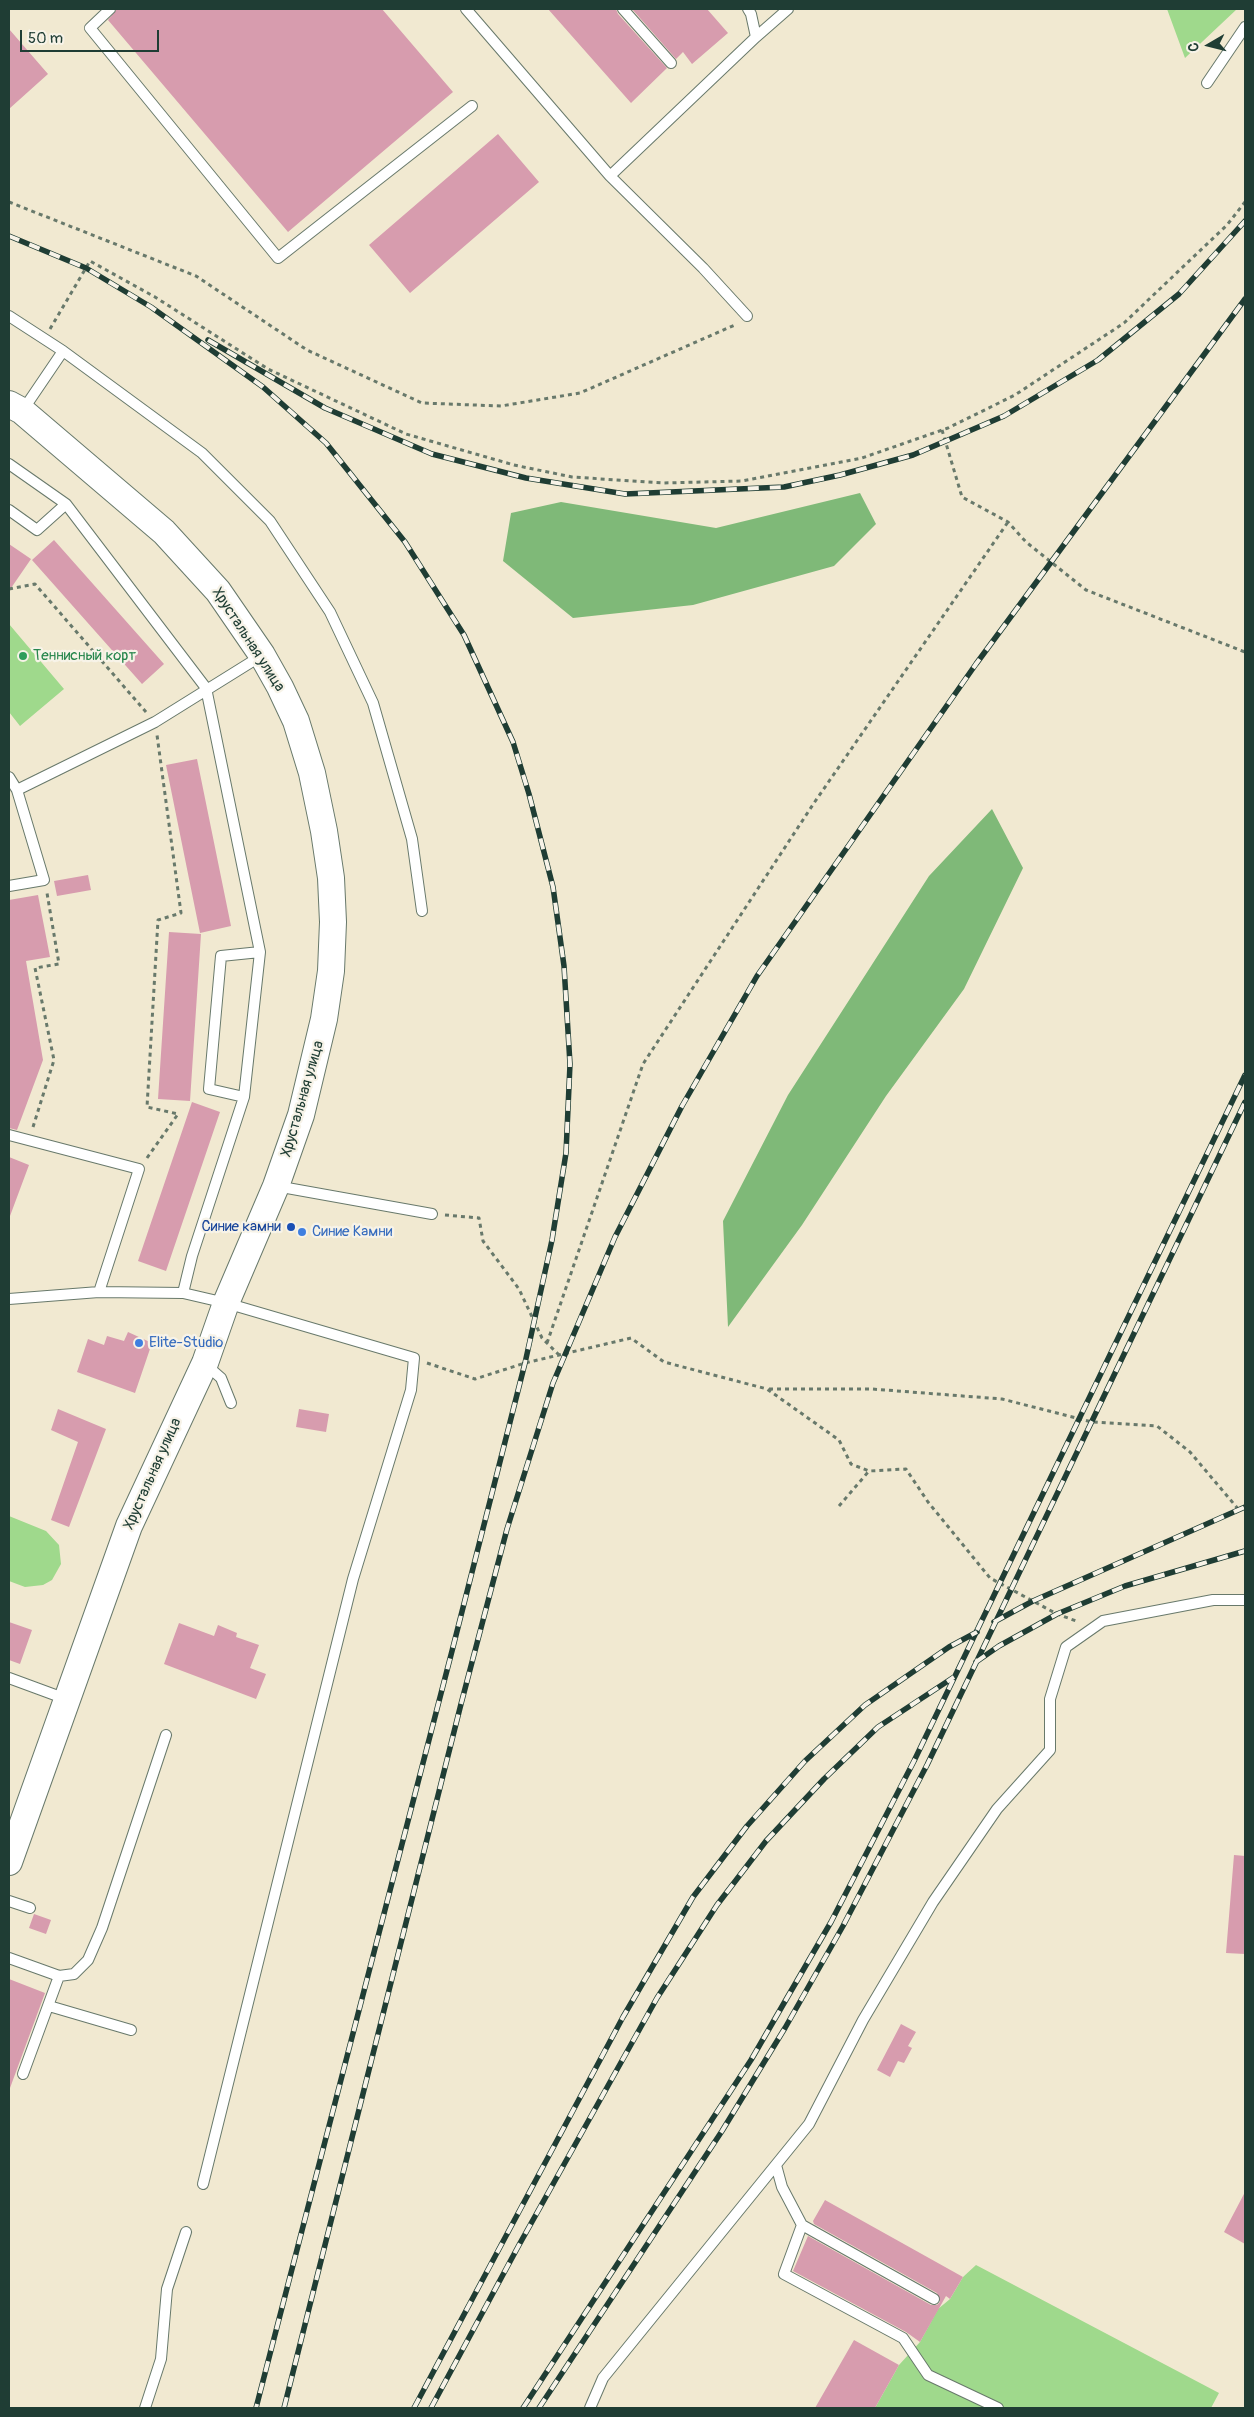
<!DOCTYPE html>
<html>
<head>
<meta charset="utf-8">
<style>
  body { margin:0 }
  #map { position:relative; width:1254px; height:2417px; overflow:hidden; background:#f1e9d1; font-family:Pangolin,sans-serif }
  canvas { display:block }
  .frame { position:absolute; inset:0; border:10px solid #1f3d34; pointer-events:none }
  .north { position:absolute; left:1184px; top:20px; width:50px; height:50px; -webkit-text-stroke:4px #f7f3e8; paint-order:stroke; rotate:262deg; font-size:14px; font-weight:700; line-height:20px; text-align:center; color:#1f3d34 }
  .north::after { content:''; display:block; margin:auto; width:18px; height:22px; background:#1f3d34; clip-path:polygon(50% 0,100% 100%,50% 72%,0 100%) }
  .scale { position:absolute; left:20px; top:30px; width:139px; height:22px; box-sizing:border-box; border:2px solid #1f3d34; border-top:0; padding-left:6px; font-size:15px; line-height:18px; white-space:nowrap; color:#1f3d34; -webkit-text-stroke:4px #f7f3e8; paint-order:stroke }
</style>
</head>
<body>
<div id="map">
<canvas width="1254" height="2417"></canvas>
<div class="frame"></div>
<div class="north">С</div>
<div class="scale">50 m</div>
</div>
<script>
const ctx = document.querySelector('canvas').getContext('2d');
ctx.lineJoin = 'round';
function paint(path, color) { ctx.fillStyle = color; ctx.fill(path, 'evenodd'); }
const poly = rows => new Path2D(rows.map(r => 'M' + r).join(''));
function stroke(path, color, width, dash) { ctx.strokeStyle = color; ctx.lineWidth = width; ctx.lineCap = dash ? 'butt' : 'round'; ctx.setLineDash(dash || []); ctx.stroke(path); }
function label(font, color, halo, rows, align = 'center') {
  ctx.font = font + ' Pangolin,sans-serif'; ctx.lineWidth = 4.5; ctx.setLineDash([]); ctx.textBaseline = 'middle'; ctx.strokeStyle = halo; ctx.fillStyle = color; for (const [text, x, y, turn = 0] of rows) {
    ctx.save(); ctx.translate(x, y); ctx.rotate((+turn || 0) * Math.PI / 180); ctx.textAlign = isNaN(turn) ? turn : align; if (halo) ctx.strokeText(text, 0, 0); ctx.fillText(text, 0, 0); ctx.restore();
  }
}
paint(poly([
  [1167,9,1237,9,1185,58],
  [9,624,64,689,20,726,9,712],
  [9,1516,46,1531,59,1545,61,1564,52,1580,43,1585,25,1587,9,1581],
  [976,2265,1219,2393,1211,2408,875,2408,899,2365,920,2342,938,2309,950,2299,963,2277]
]), '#9fd98c');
paint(poly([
  [860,493,876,524,834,566,693,605,573,618,503,561,511,513,561,502,716,528],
  [992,809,1023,868,964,989,886,1096,802,1225,728,1327,723,1221,788,1095,929,876]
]), '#7fb978');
paint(poly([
  [117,9,382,9,453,92,288,232,108,20],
  [548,9,616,9,618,14,667,68,631,103],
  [632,9,707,9,728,33,692,64,683,52,676,59],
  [9,29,48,74,9,109],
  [498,134,539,182,410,293,369,245],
  [54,540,164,664,142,684,32,560],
  [9,544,31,559,9,591],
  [197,759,231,926,200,933,166,765],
  [88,875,91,890,57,896,54,881],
  [38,895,50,957,26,961,43,1060,17,1130,9,1128,9,900],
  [169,932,201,934,190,1101,158,1099],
  [192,1102,220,1112,166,1271,138,1261],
  [9,1157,29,1165,10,1216,9,1215],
  [128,1332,152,1343,135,1393,77,1372,88,1339,104,1345,107,1336,124,1341],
  [58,1409,106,1429,69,1527,51,1520,78,1442,51,1430],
  [299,1409,329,1414,326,1432,296,1427],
  [9,1622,32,1630,20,1664,9,1660],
  [179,1623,214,1636,218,1625,237,1633,236,1637,259,1645,250,1668,266,1674,256,1699,164,1664],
  [1234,1855,1245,1856,1245,1954,1226,1953],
  [34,1914,51,1920,46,1934,29,1928],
  [9,1979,45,1993,10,2088,9,2088],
  [901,2024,916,2032,908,2046,912,2048,904,2063,898,2061,890,2077,877,2070],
  [1245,2192,1245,2244,1224,2232],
  [825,2200,963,2277,950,2299,946,2296,920,2342,906,2332,793,2271,808,2236,931,2305,937,2305,940,2302,937,2293,814,2224,813,2221],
  [854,2340,899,2365,875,2408,815,2408]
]), '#d79cae');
const service = poly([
  [110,9,90,28,278,258,472,106],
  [466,9,610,176,756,37,751,14,748,9],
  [623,9,671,63],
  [756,37,788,9],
  [1207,83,1245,27],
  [610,176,703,268,747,316],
  [9,316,63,351,202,453,270,521,330,612,373,703,412,839,422,911],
  [23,410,63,351],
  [9,464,66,504,206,688,260,952,244,1097,192,1256,183,1293],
  [9,510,37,530,66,504],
  [9,777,17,790,44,880,9,886],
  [17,790,155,722,261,656],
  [244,1097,209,1089,221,956,260,952],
  [9,1135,139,1169,99,1292,183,1293,226,1303,414,1358,411,1390,353,1579,203,2184],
  [276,1186,432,1214],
  [9,1299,99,1292],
  [205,1364,221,1378,231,1403],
  [9,1678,66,1699],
  [9,1901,30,1908],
  [9,1958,59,1976,23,2074],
  [59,1976,74,1974,88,1960,102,1928,166,1735],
  [49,2006,131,2030],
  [776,2165,782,2187,802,2225,934,2299],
  [802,2225,784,2274,903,2338,928,2375,998,2408],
  [145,2408,161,2359,167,2289,186,2232],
  [590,2408,603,2378,809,2124,863,2020,933,1902,997,1809,1050,1750,1050,1699,1066,1647,1103,1621,1213,1600,1245,1600]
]);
const tertiary = poly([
  [9,404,22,411,164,532,218,591,262,655,280,687,296,721,312,773,324,831,331,878,333,922,331,971,324,1019,301,1115,276,1186,226,1303,205,1363,129,1526,9,1862]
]);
stroke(service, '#68796b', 12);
stroke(tertiary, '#68796b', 28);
stroke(poly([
  [9,202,196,276,307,350,422,403,501,406,580,393,737,324],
  [50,329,90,261,155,297,268,369,406,434,514,465,572,477,663,483,742,481,862,458,948,428,1015,395,1124,323,1227,225,1245,202],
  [942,430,962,497,1008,522,1026,542,1086,590,1245,652],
  [9,589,35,584,146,712],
  [33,1127,54,1060,35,968,59,964,47,893],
  [147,1158,178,1114,147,1107,158,920,181,913,157,735],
  [445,1215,479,1218,483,1241,519,1289,542,1338,559,1355],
  [547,1343,643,1064,814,803,1008,522],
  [427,1363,475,1379,525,1363,631,1338,664,1362,767,1389,839,1440,851,1464,869,1471,906,1469,928,1502,990,1578,1057,1614,1079,1622],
  [769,1389,872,1389,1002,1399,1092,1422,1157,1426,1190,1452,1239,1510],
  [839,1506,869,1471]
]), '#68796b', 3, [4, 4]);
stroke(service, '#fff', 10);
stroke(tertiary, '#fff', 26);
const rail = poly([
  [9,236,86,268,151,307,263,387,326,443,405,542,464,635,513,742,529,794,553,887,564,966,570,1064,566,1153,552,1240,525,1363,452,1651,256,2408],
  [208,340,325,408,432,454,526,478,625,494,784,487,840,475,913,455,1004,416,1098,360,1179,294,1245,221],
  [994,1622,1033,1601,1245,1507],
  [976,1662,999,1646,1057,1614,1125,1586,1245,1551],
  [284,2408,461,1704,507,1529,553,1383,615,1237,682,1106,757,976,976,664,1245,299],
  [414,2408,623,2017,693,1897,747,1826,805,1761,865,1705,949,1647,977,1632],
  [431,2408,519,2245,657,1998,717,1905,766,1841,824,1779,878,1727,954,1677],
  [523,2408,751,2060,831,1922,914,1761,1245,1075],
  [539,2408,722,2131,785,2028,843,1926,927,1765,1245,1102]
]);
stroke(rail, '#1f3d34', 5.5);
stroke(rail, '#f7f3e8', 4, [11]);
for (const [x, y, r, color] of [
  [23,656,5,"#2e9e5b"],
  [291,1227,5,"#1a4fb4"],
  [302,1232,5,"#3f7fe0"],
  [139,1343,5,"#3f7fe0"]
]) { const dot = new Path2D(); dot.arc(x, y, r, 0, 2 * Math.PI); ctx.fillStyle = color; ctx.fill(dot); stroke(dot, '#f7f3e8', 2); }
label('15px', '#1f3d34', '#f7f3e8', [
  ["Хрустальная улица",248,640,57],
  ["Хрустальная улица",303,1099,-74],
  ["Хрустальная улица",153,1474,-66]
]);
label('15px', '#27864d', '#f7f3e8', [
  ["Теннисный корт",33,656]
], 'left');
label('15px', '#164399', '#f7f3e8', [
  ["Синие камни",281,1227]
], 'right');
label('15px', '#366cbe', '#f7f3e8', [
  ["Синие Камни",312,1232],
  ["Elite-Studio",149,1343]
], 'left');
</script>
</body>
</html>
